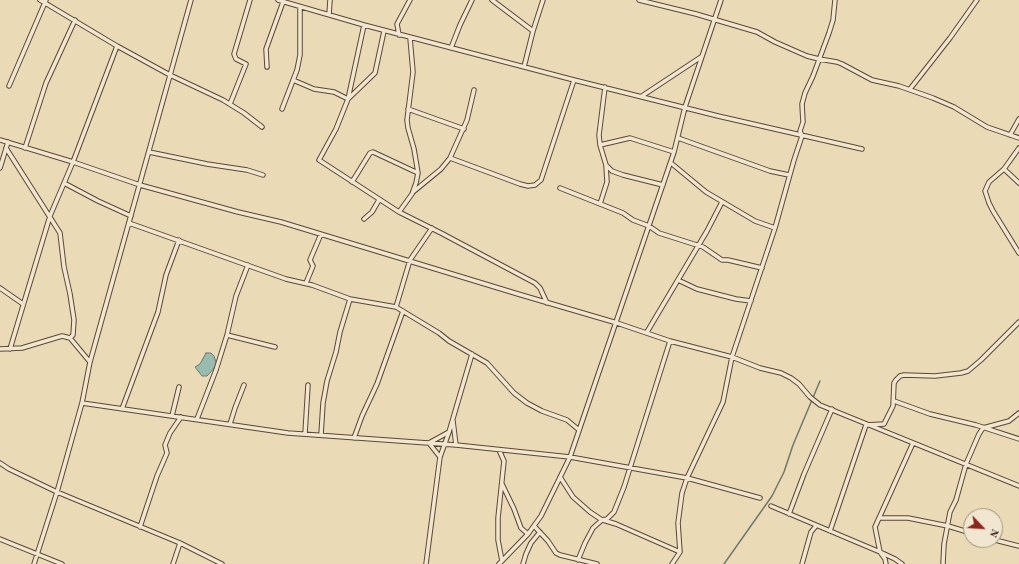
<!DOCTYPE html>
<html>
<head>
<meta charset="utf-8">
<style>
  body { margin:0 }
  #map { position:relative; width:1019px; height:564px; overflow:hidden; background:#eadab6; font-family:"Old Standard TT",serif }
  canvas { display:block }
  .north { position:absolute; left:963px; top:508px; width:40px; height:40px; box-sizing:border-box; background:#f1e7d0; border:1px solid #a29381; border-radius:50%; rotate:115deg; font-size:11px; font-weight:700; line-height:16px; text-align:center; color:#2c160b }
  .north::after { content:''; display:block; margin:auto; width:14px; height:18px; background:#8f2418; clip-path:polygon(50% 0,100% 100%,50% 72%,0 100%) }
</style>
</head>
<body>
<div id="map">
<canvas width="1019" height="564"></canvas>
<div class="north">N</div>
</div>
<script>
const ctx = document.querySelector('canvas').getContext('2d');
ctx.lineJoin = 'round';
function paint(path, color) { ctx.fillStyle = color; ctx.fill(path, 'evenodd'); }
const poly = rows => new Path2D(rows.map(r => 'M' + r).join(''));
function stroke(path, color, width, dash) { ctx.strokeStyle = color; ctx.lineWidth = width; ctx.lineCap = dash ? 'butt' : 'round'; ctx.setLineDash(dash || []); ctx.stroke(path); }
const water = poly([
  [206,353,211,353,214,356,217,365,207,376,202,376,195,367,200,364,206,353]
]);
paint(water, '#98bbaf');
stroke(water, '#6d796d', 1);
stroke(poly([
  [724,564,772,496,784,472,793,445,820,381]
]), '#6d796d', 1.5);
const minor = poly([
  [40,0,117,46,170,75,223,100,244,113,262,127],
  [278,0,364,25,574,80,718,116,862,149],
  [492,0,533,31],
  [639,0,696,14,757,32,775,42,807,56,819,59,837,62,842,64,872,80,899,86,933,98,954,107,987,127,1019,138],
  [329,15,330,0],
  [364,25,348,99,336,129,319,160,399,212,441,233,535,283,540,288,547,303],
  [399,35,397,24,410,0],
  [451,48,460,25,472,0],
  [267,67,266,49,283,2],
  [524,67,533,31,543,0],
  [293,80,314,89,334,92,348,99,375,73,384,31],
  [9,86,46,0],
  [910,89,950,38,977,0],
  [642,96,701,57],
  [230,104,246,64,236,59,234,54,250,0],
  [282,109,297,70,300,55,300,7],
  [408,109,464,129],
  [1010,135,1019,119],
  [678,138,770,171,789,175],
  [0,140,73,162,140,185,238,212,281,222,518,294,617,323,670,341,732,357,760,368,781,373,791,378,799,384,810,397,820,405,1019,486],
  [600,145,630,138,674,152],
  [6,148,60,233,64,267,70,294,74,320,73,335,70,338],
  [25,148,46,83,75,20],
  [1019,148,1004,169,989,182,985,191,989,203,993,211,1019,253],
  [149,152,207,164,247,170,263,175],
  [450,158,520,184,528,186,535,185,541,180,574,80],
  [671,163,706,192,755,221,775,228],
  [606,165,612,171,623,175,663,185],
  [0,168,8,142],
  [1004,169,1019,183],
  [352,182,370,153,373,152,418,173],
  [64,183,98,201,131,216],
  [560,188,623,213,633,220,649,226,659,233,703,247,722,260,728,260,762,268],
  [413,192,441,169,450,158,467,120,474,90],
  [600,204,607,182,606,165,600,145,599,135,605,87],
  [399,212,412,194,416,183,418,173,414,149,408,128,407,120,413,72,410,38],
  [364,219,372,212,379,200],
  [129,223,286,279,312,285,350,299,396,307,410,260,432,228],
  [678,280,697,289,736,299,751,301],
  [306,283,313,266,310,260,321,234],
  [0,288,23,304],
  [396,307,439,333,449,341,487,363,514,393,527,403,542,411,567,420,579,430],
  [647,332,707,231,722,202],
  [227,335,275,347],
  [0,349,22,348,62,336,70,338,90,362],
  [10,349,50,216,73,162,117,46],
  [894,401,930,414,976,425,1019,439],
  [82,403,288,433,456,445,570,457,687,478,760,498],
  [122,409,158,312,166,275,179,240],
  [172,416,179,387],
  [197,419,216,370,227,335,236,296,248,265],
  [453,421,456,445],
  [230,424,235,408,244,385],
  [305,434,308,385],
  [321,435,323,403,327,381,336,352,340,332,350,299],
  [354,438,362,416,377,384,403,311],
  [499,450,504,461,498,518,498,540,502,561],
  [440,457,449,432,472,354],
  [0,463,9,469,57,492,180,543,222,564],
  [560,477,573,497,590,512,602,520,593,528,585,543,578,560],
  [502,484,514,509,521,528,528,534],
  [771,506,880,552,895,559,902,564],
  [789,514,804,474,832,409],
  [879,518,908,518,948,526,971,533],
  [602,520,607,519,614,512,624,487,670,341],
  [603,520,616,524,680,552],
  [534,526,548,541,556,553,560,555,597,564],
  [140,527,157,476,167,453,165,445,170,433,181,417],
  [830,531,866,425,884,424,893,406,894,383,896,380,900,376,904,375,935,376,961,373,968,371,981,360,1019,322],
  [0,539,62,564],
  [995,540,1019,546],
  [34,564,57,492,82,403,90,362,191,0],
  [173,564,180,543],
  [426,564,440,457,429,443,449,432],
  [499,564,528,534,541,516,570,457,674,152,685,107,721,0],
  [523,564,526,554,531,543,540,532],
  [672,564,680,552,678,523,682,493,687,478,723,402,732,357,775,228,794,160,802,136,800,131,803,122,802,104,805,93,813,76,829,33,833,20,835,0],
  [802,564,811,532,816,526],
  [886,564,885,559,880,552,875,527,913,443],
  [943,564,944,544,950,512,956,500,966,464,979,434,983,428,1009,421,1019,413]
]);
stroke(minor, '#5c4736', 5.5);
stroke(minor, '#f1e7d0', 3.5);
</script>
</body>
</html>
